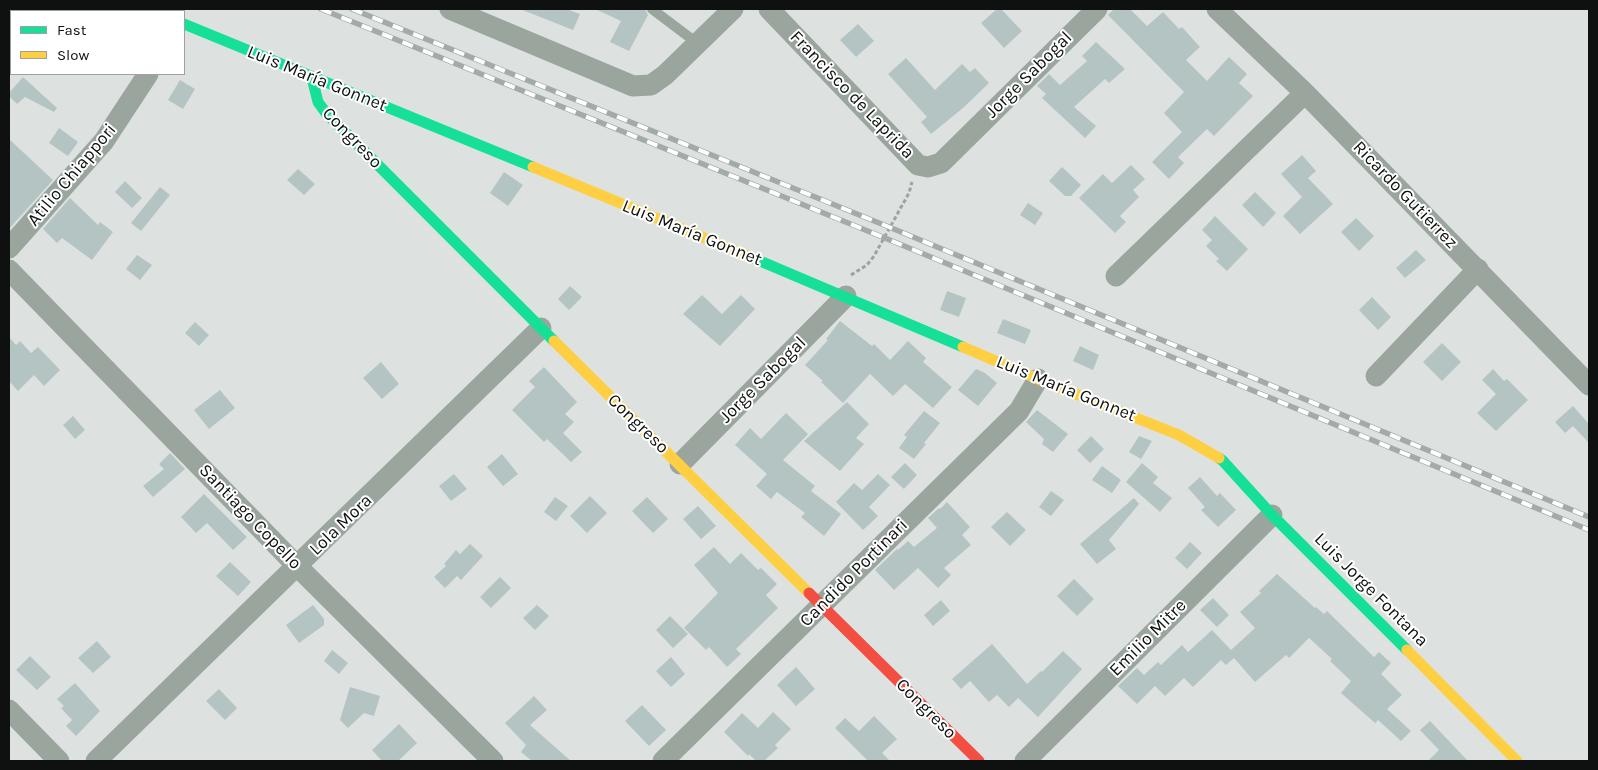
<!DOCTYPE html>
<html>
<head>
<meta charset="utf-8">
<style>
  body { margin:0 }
  #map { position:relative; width:1598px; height:770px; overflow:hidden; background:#dde2e0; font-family:Karla,sans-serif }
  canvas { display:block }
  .frame { position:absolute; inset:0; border:10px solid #0e1110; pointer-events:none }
  .legend { position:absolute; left:10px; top:10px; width:175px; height:65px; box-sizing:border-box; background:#fff; border:1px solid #9fa09f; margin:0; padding:6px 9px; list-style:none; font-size:15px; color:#0e1110 }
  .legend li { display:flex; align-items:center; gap:10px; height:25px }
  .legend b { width:25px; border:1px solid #9fa09f }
</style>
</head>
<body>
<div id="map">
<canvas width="1598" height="770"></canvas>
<div class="frame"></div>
<ul class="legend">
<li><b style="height:6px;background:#16e098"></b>Fast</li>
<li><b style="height:6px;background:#ffcf43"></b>Slow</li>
</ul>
</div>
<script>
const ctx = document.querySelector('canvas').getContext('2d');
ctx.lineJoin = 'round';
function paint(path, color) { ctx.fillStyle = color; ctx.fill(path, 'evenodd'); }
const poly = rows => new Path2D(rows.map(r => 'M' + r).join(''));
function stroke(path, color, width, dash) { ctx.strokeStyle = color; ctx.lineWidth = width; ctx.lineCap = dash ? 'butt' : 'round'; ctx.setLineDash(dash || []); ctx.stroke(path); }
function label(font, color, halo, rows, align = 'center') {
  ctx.font = font + ' Karla,sans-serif'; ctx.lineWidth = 4; ctx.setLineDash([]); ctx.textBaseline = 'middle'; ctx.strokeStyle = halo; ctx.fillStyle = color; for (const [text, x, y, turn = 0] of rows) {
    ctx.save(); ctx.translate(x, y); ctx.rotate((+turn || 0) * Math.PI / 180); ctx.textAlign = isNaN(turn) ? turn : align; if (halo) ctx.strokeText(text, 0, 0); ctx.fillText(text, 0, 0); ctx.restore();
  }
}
paint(poly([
  [520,9,566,9,580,14,573,30],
  [595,9,645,9,648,15,629,51,610,42,621,21],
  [997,9,1001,9,1022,31,1004,48,981,23],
  [1114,9,1130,9,1147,26,1163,12,1179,29,1182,27,1200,47,1186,60,1207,81,1229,57,1247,74,1239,83,1253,96,1214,136,1207,129,1178,157,1184,163,1169,179,1152,162,1182,132,1164,113,1184,92,1108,15],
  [858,24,874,41,856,57,840,40],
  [1096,42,1125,69,1109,83,1105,79,1074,107,1096,126,1085,138,1042,98,1046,94,1037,86,1049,74,1060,85,1087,61,1082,56],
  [906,58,935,90,962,64,970,72,975,68,989,83,963,108,931,134,921,122,927,117,888,74],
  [23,77,57,108,54,112,25,97,17,104,9,96,9,93],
  [180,80,195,89,183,109,168,100],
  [59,128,78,142,68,156,49,143],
  [9,139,53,180,9,229],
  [1302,155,1316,171,1308,178,1333,204,1300,234,1283,216,1302,197,1281,174],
  [1131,165,1145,179,1133,190,1139,197,1120,216,1126,222,1115,233,1079,198,1103,174,1112,183],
  [1062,167,1081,185,1071,196,1065,196,1049,181],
  [298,169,315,184,304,195,287,180],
  [504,172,523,185,508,206,490,193],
  [125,181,142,198,132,208,115,192],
  [160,187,170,195,141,231,131,223],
  [1255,192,1276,213,1263,227,1242,205],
  [70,198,98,225,100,222,113,232,92,260,62,238,57,243,43,229],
  [1028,203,1043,213,1035,225,1020,215],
  [1215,216,1248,249,1227,271,1216,261,1219,259,1206,246,1212,240,1202,230],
  [1356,218,1374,236,1359,251,1341,232],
  [1416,250,1426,260,1405,278,1396,268],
  [137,255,152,265,140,280,126,269],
  [570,286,582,297,569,310,558,299],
  [947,291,966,298,959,317,940,310],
  [702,295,722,314,741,295,755,309,720,346,683,314],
  [1372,297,1391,317,1378,330,1359,310],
  [1003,319,1031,330,1025,344,997,333],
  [840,321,872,346,874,344,890,360,908,341,926,358,923,362,952,387,933,408,905,384,893,396,870,374,843,403,821,382,823,381,805,365,828,340,826,339],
  [195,322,209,335,199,346,185,333],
  [9,337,16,345,20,341,31,353,38,347,60,370,44,386,34,375,18,391,9,381],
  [1442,343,1461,362,1442,381,1423,362],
  [1080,346,1099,355,1093,370,1073,361],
  [381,362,399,384,382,399,363,378],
  [544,367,577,402,565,414,574,422,563,433,582,452,571,462,547,439,544,442,512,410,535,387,529,381],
  [976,369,985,373,997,383,978,406,958,390],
  [1493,369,1504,381,1507,379,1528,400,1496,431,1477,413,1496,394,1482,380],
  [220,390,235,408,209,429,194,410],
  [847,402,869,424,856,438,864,444,840,471,804,441],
  [1573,406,1589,424,1589,443,1573,426,1565,433,1555,422],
  [1037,410,1068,434,1053,452,1042,444,1044,439,1026,422],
  [924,411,940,423,924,443,926,444,914,459,899,448,907,437,904,435],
  [786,413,808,434,783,460,815,486,811,491,841,514,824,536,801,517,805,513,777,492,771,499,756,486,767,474,735,445,750,428,761,439],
  [73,416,85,430,75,439,63,425],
  [1091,436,1104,449,1090,463,1077,450],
  [1139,436,1152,441,1141,459,1129,452],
  [170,453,185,469,153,497,143,486,164,469,159,464],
  [502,454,518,474,503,486,487,467],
  [905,463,917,475,904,489,891,477],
  [1142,463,1158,477,1153,483,1172,498,1160,512,1126,482],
  [1102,466,1121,480,1112,493,1092,480],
  [454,474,467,489,451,501,439,486],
  [878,474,890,485,869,507,878,516,863,530,836,502,854,483,862,490],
  [1200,477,1217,496,1220,493,1236,510,1218,527,1201,510,1205,507,1188,488],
  [1051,491,1064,500,1051,516,1039,507],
  [204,494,247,537,233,550,207,523,196,533,181,517],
  [590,496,607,513,587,533,570,516],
  [555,497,568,506,556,521,544,512],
  [647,497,668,519,653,533,632,511],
  [1134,498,1139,504,1109,540,1116,549,1097,564,1080,544],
  [947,502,970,527,962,535,971,545,944,568,951,575,938,588,918,568,894,590,875,570,897,549,898,550,908,541,914,547,937,528,928,518,939,508,940,509],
  [698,506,716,526,701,539,683,519],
  [1007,512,1026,530,1010,546,991,527],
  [1190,542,1202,553,1187,569,1175,558],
  [470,544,483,556,461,580,457,576,445,588,434,577,446,566,444,564,456,550,460,554],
  [714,547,730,564,741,553,758,570,761,568,777,584,766,595,778,608,736,649,741,654,727,667,709,647,706,650,684,628,718,593,694,565],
  [230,562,251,582,238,596,216,576],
  [1277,574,1315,608,1316,607,1324,614,1327,611,1374,657,1379,652,1391,663,1381,674,1402,695,1387,709,1411,731,1401,741,1378,720,1375,723,1341,693,1351,681,1330,661,1332,659,1309,638,1289,658,1286,655,1255,682,1234,658,1226,665,1221,660,1193,687,1184,678,1165,696,1155,686,1137,704,1118,686,1137,668,1144,675,1158,662,1161,665,1182,645,1188,652,1212,630,1231,650,1255,628,1240,612,1261,593,1259,591],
  [500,577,511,588,491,608,480,597],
  [1074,579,1094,599,1077,616,1057,596],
  [1213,598,1229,615,1217,627,1200,610],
  [941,600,950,611,933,626,924,615],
  [313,605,324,619,324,625,299,643,286,625],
  [537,605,549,616,535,630,523,618],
  [670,616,688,634,673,648,656,630],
  [97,641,111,657,93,673,78,658],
  [992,644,1027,684,1041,671,1042,672,1063,651,1082,669,1038,717,1018,698,1009,707,997,695,989,702,970,681,961,689,952,679],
  [332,650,348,663,339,674,324,661],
  [30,656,51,677,37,690,16,670],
  [671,657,685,674,671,687,656,671],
  [796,667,815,689,796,706,777,685],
  [75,683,100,711,76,736,66,726,72,720,61,708,64,706,57,699],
  [350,687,380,696,374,716,364,713,348,728,340,720],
  [219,689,237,708,225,720,206,701],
  [534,696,547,710,530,725,571,761,532,761,521,752,526,745,505,723],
  [642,705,666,730,649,746,625,721],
  [773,712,791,729,775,745,778,748,764,761,756,761,749,754,748,756,724,732,742,713,758,728],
  [874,716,897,739,882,753,890,761,868,761,835,728,845,718,859,731],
  [1430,721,1468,761,1428,761,1439,750,1420,730],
  [399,724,417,743,398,761,382,761,372,750]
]), '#b4c4c3');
stroke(poly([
  [851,275,867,265,874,256,909,193,912,182]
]), '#9ca49f', 3, [4, 2.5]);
stroke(poly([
  [652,9,697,43]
]), '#9aa59e', 10);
stroke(poly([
  [146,9,153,11],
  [450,9,633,86,651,85,665,75,733,9],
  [769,9,918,165,928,167,941,163,1097,9],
  [1217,9,1305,93,1589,385],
  [9,248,104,141,148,74],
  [9,270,298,567,493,761],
  [1116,276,1305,93],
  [1376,376,1478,269],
  [680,464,846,296],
  [9,710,59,761],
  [96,761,541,328],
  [663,761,1019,411,1038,379],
  [1025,761,1272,515]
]), '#9aa59e', 21);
stroke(poly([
  [184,24,533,167],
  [312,78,318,102,326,113,554,341],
  [753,258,963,347],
  [1219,458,1223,461,1272,515,1407,650]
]), '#16e098', 11);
stroke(poly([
  [533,167,753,258],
  [554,341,809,593],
  [963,347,1038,379,1179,435,1219,458],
  [1407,650,1517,761]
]), '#ffcf43', 11);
stroke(poly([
  [809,593,979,761]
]), '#f24e42', 11);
const rail = poly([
  [321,9,885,238,1589,530],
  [352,9,889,227,1589,517]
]);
stroke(rail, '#a2aba6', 5.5);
stroke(rail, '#fff', 4, [11]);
label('18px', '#0e1110', '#fff', [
  ["Jorge Sabogal",1029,75,-45],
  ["Luis María Gonnet",317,79,22],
  ["Francisco de Laprida",852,95,46],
  ["Congreso",352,138,46],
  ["Atilio Chiappori",72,175,-50],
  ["Ricardo Gutierrez",1405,195,46],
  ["Luis María Gonnet",692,233,22],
  ["Jorge Sabogal",763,380,-45],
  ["Luis María Gonnet",1066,389,22],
  ["Congreso",638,424,44],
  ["Santiago Copello",250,517,46],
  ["Lola Mora",341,525,-44],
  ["Candido Portinari",854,573,-45],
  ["Luis Jorge Fontana",1371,590,45],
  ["Emilio Mitre",1148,638,-45],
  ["Congreso",926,709,45]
]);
</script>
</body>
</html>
